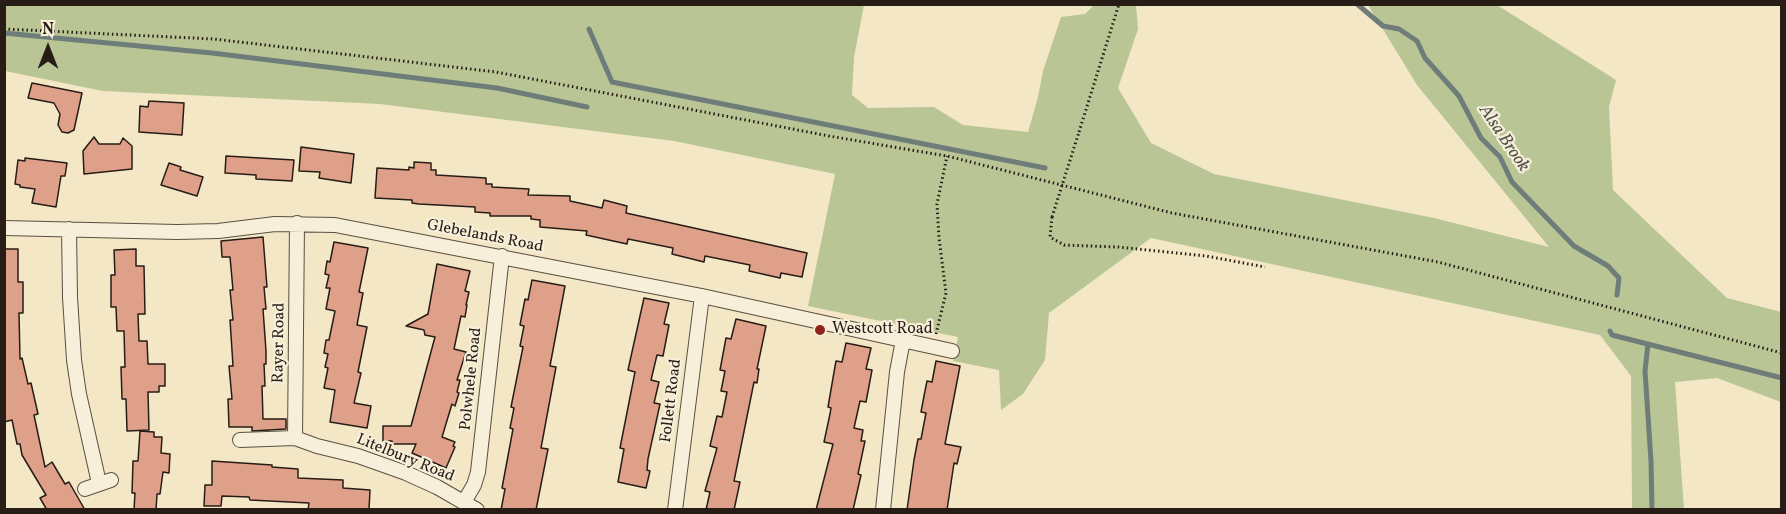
<!DOCTYPE html>
<html>
<head>
<meta charset="utf-8">
<style>
  body { margin:0 }
  #map { position:relative; width:1786px; height:514px; overflow:hidden; background:#f3e7c5; font-family:Vollkorn,serif }
  canvas { display:block }
  .frame { position:absolute; inset:0; border:6px solid #271c16; pointer-events:none }
  .north { position:absolute; left:18px; top:18px; width:60px; height:60px; -webkit-text-stroke:4px #f7efd9; paint-order:stroke; rotate:0deg; font-size:16px; font-weight:700; line-height:24px; text-align:center; color:#271c16 }
  .north::after { content:''; display:block; margin:auto; width:21px; height:27px; background:#271c16; clip-path:polygon(50% 0,100% 100%,50% 72%,0 100%) }
</style>
</head>
<body>
<div id="map">
<canvas width="1786" height="514"></canvas>
<div class="frame"></div>
<div class="north">N</div>
</div>
<script>
const ctx = document.querySelector('canvas').getContext('2d');
ctx.lineJoin = 'round';
function paint(path, color) { ctx.fillStyle = color; ctx.fill(path, 'evenodd'); }
const poly = rows => new Path2D(rows.map(r => 'M' + r).join(''));
function stroke(path, color, width, dash) { ctx.strokeStyle = color; ctx.lineWidth = width; ctx.lineCap = dash ? 'butt' : 'round'; ctx.setLineDash(dash || []); ctx.stroke(path); }
function label(font, color, halo, rows, align = 'center') {
  ctx.font = font + ' Vollkorn,serif'; ctx.lineWidth = 4.5; ctx.setLineDash([]); ctx.textBaseline = 'middle'; ctx.strokeStyle = halo; ctx.fillStyle = color; for (const [text, x, y, turn = 0] of rows) {
    ctx.save(); ctx.translate(x, y); ctx.rotate((+turn || 0) * Math.PI / 180); ctx.textAlign = isNaN(turn) ? turn : align; if (halo) ctx.strokeText(text, 0, 0); ctx.fillText(text, 0, 0); ctx.restore();
  }
}
paint(poly([
  [5,5,864,5,854,57,852,95,868,108,934,107,963,125,1028,132,1038,97,1043,71,1061,17,1085,14,1094,5,1136,5,1138,29,1118,88,1151,143,1214,174,1434,218,1549,247,1417,85,1368,5,1497,5,1616,80,1609,107,1613,190,1727,298,1781,312,1781,402,1717,378,1675,382,1684,509,1632,509,1631,376,1600,335,1151,238,1049,313,1045,360,1023,394,1001,410,999,370,953,361,958,337,808,306,835,174,674,141,380,104,103,91,5,71]
]), '#bac595');
stroke(poly([
  [1357,4,1383,26,1399,29,1417,41,1425,58,1459,96,1481,138,1500,157,1512,182,1574,246,1608,266,1619,278,1617,295],
  [589,29,612,82,1045,168],
  [4,33,212,53,497,88,587,107],
  [1610,331,1612,335,1782,378],
  [1648,344,1645,371,1651,461,1652,510]
]), '#6e7d79', 5);
const building = poly([
  [32,83,82,93,74,130,68,133,62,132,58,125,60,114,54,103,28,98,32,83],
  [149,101,184,103,182,135,139,132,140,106,148,107,149,101],
  [94,137,99,144,120,144,123,138,132,146,132,169,84,174,83,151,94,137],
  [301,147,354,154,351,183,319,178,320,172,299,171,301,147],
  [226,156,294,160,292,181,256,179,256,175,225,173,226,156],
  [25,158,67,163,65,176,61,176,56,207,32,203,35,189,20,187,20,185,15,184,18,160,25,161,25,158],
  [414,162,431,163,431,170,436,170,436,175,486,178,486,184,492,184,492,187,529,189,528,195,570,196,570,201,602,208,604,200,627,206,626,213,807,253,802,277,781,273,780,278,749,271,750,265,705,256,704,262,672,254,673,248,628,239,627,244,586,235,587,231,540,227,540,220,531,219,531,216,490,216,490,213,475,212,475,207,419,204,412,203,412,200,375,198,377,168,409,170,409,167,414,168,414,162],
  [169,163,181,167,180,170,203,177,197,196,161,185,169,163],
  [263,237,267,287,264,287,266,309,263,309,266,351,266,364,264,364,265,386,262,386,263,419,286,419,286,429,252,431,252,427,229,427,228,399,232,399,229,366,233,366,230,320,233,320,230,290,233,290,230,257,222,257,221,241,263,237],
  [334,242,368,248,359,292,363,293,357,325,367,327,358,372,361,373,354,403,371,406,367,428,330,422,335,390,324,388,328,368,325,367,328,354,324,353,326,340,329,340,335,311,326,309,330,288,326,288,329,275,325,274,327,261,330,262,334,242],
  [4,249,18,249,18,282,23,282,23,313,19,313,20,359,22,358,28,384,31,383,38,414,34,415,45,467,52,462,65,484,69,482,85,510,47,510,40,498,46,495,22,455,20,444,17,444,12,420,4,422,4,249],
  [136,249,136,266,144,266,145,314,138,314,139,341,147,341,148,364,165,364,165,386,159,386,159,392,148,392,149,430,127,431,126,399,122,399,121,367,125,367,124,331,117,331,116,307,111,307,111,275,115,275,114,250,136,249],
  [437,264,470,271,465,291,469,292,466,305,467,305,465,317,461,316,454,349,466,352,457,380,460,380,457,392,459,393,455,406,452,404,442,437,455,442,453,446,455,447,446,468,412,453,416,444,392,444,392,441,383,441,383,426,411,426,435,337,425,335,424,330,406,326,428,314,437,264],
  [532,280,565,286,550,366,556,367,541,448,548,449,536,510,501,510,505,489,502,488,513,429,510,428,514,408,511,407,523,347,520,346,524,326,520,325,525,299,528,300,532,280],
  [644,298,669,303,664,324,669,325,663,356,657,355,651,380,659,382,654,403,660,404,648,459,647,470,650,471,646,488,618,482,624,449,620,448,635,372,628,370,644,298],
  [736,319,766,326,757,369,759,369,757,383,754,382,734,481,740,482,734,510,706,510,710,492,705,491,717,448,710,446,717,416,722,417,727,392,721,391,725,371,720,370,726,338,731,339,736,319],
  [846,343,871,348,866,369,872,370,866,402,860,401,854,428,863,430,861,441,865,441,858,474,861,475,853,510,816,510,833,444,824,442,830,414,831,408,828,407,833,378,836,361,842,362,846,343],
  [936,361,960,366,945,444,961,447,957,464,954,463,947,510,907,510,914,460,918,439,921,439,926,413,921,412,924,396,927,381,932,382,936,361],
  [140,431,154,432,154,437,162,437,161,453,170,454,169,473,163,472,160,494,157,494,156,510,134,510,135,493,132,493,133,461,138,461,140,431],
  [212,461,272,465,272,467,298,469,298,478,343,480,343,488,370,490,369,510,308,510,309,503,250,500,249,497,222,496,221,506,204,506,205,485,212,485,212,461]
]);
paint(building, '#dfa08a');
stroke(building, '#271c16', 1.5);
const minor = poly([
  [297,223,295,438,317,446,358,456,406,473,437,487,477,510],
  [4,228,177,232,218,231,275,224,335,225,702,296,952,351],
  [69,229,70,297,74,360,79,394,99,483],
  [240,440,295,438],
  [85,489,111,480],
  [464,502,474,485,478,472,502,256],
  [675,510,702,296],
  [883,510,897,372,903,340]
]);
stroke(minor, '#5a4f42', 16);
stroke(poly([
  [4,29,214,39,496,72,829,136,947,156,1172,213,1438,262,1782,353],
  [1079,132,1119,4],
  [1052,217,1050,237,1064,245,1118,247,1206,256,1265,267],
  [936,334,946,293,939,238,937,204,947,156]
]), '#271c16', 3, [1.5, 3]);
stroke(minor, '#f7efd9', 14);
stroke(poly([
  [1052,217,1079,132]
]), '#271c16', 3, [1.5, 3]);
for (const [x, y, r, color] of [
  [820,330,6,"#8f2418"]
]) { const dot = new Path2D(); dot.arc(x, y, r, 0, 2 * Math.PI); ctx.fillStyle = color; ctx.fill(dot); stroke(dot, '#f7efd9', 2); }
label('16px', '#271c16', '#f7efd9', [
  ["Glebelands Road",485,237,11],
  ["Rayer Road",280,343,-89],
  ["Polwhele Road",472,379,-84],
  ["Follett Road",672,401,-83],
  ["Litelbury Road",405,459,22]
]);
label('16px', '#271c16', '#f7efd9', [
  ["Westcott Road",832,330]
], 'left');
label('italic 18px', '#505550', '#f7efd9', [
  ["Alsa Brook",1503,139,56]
]);
</script>
</body>
</html>
